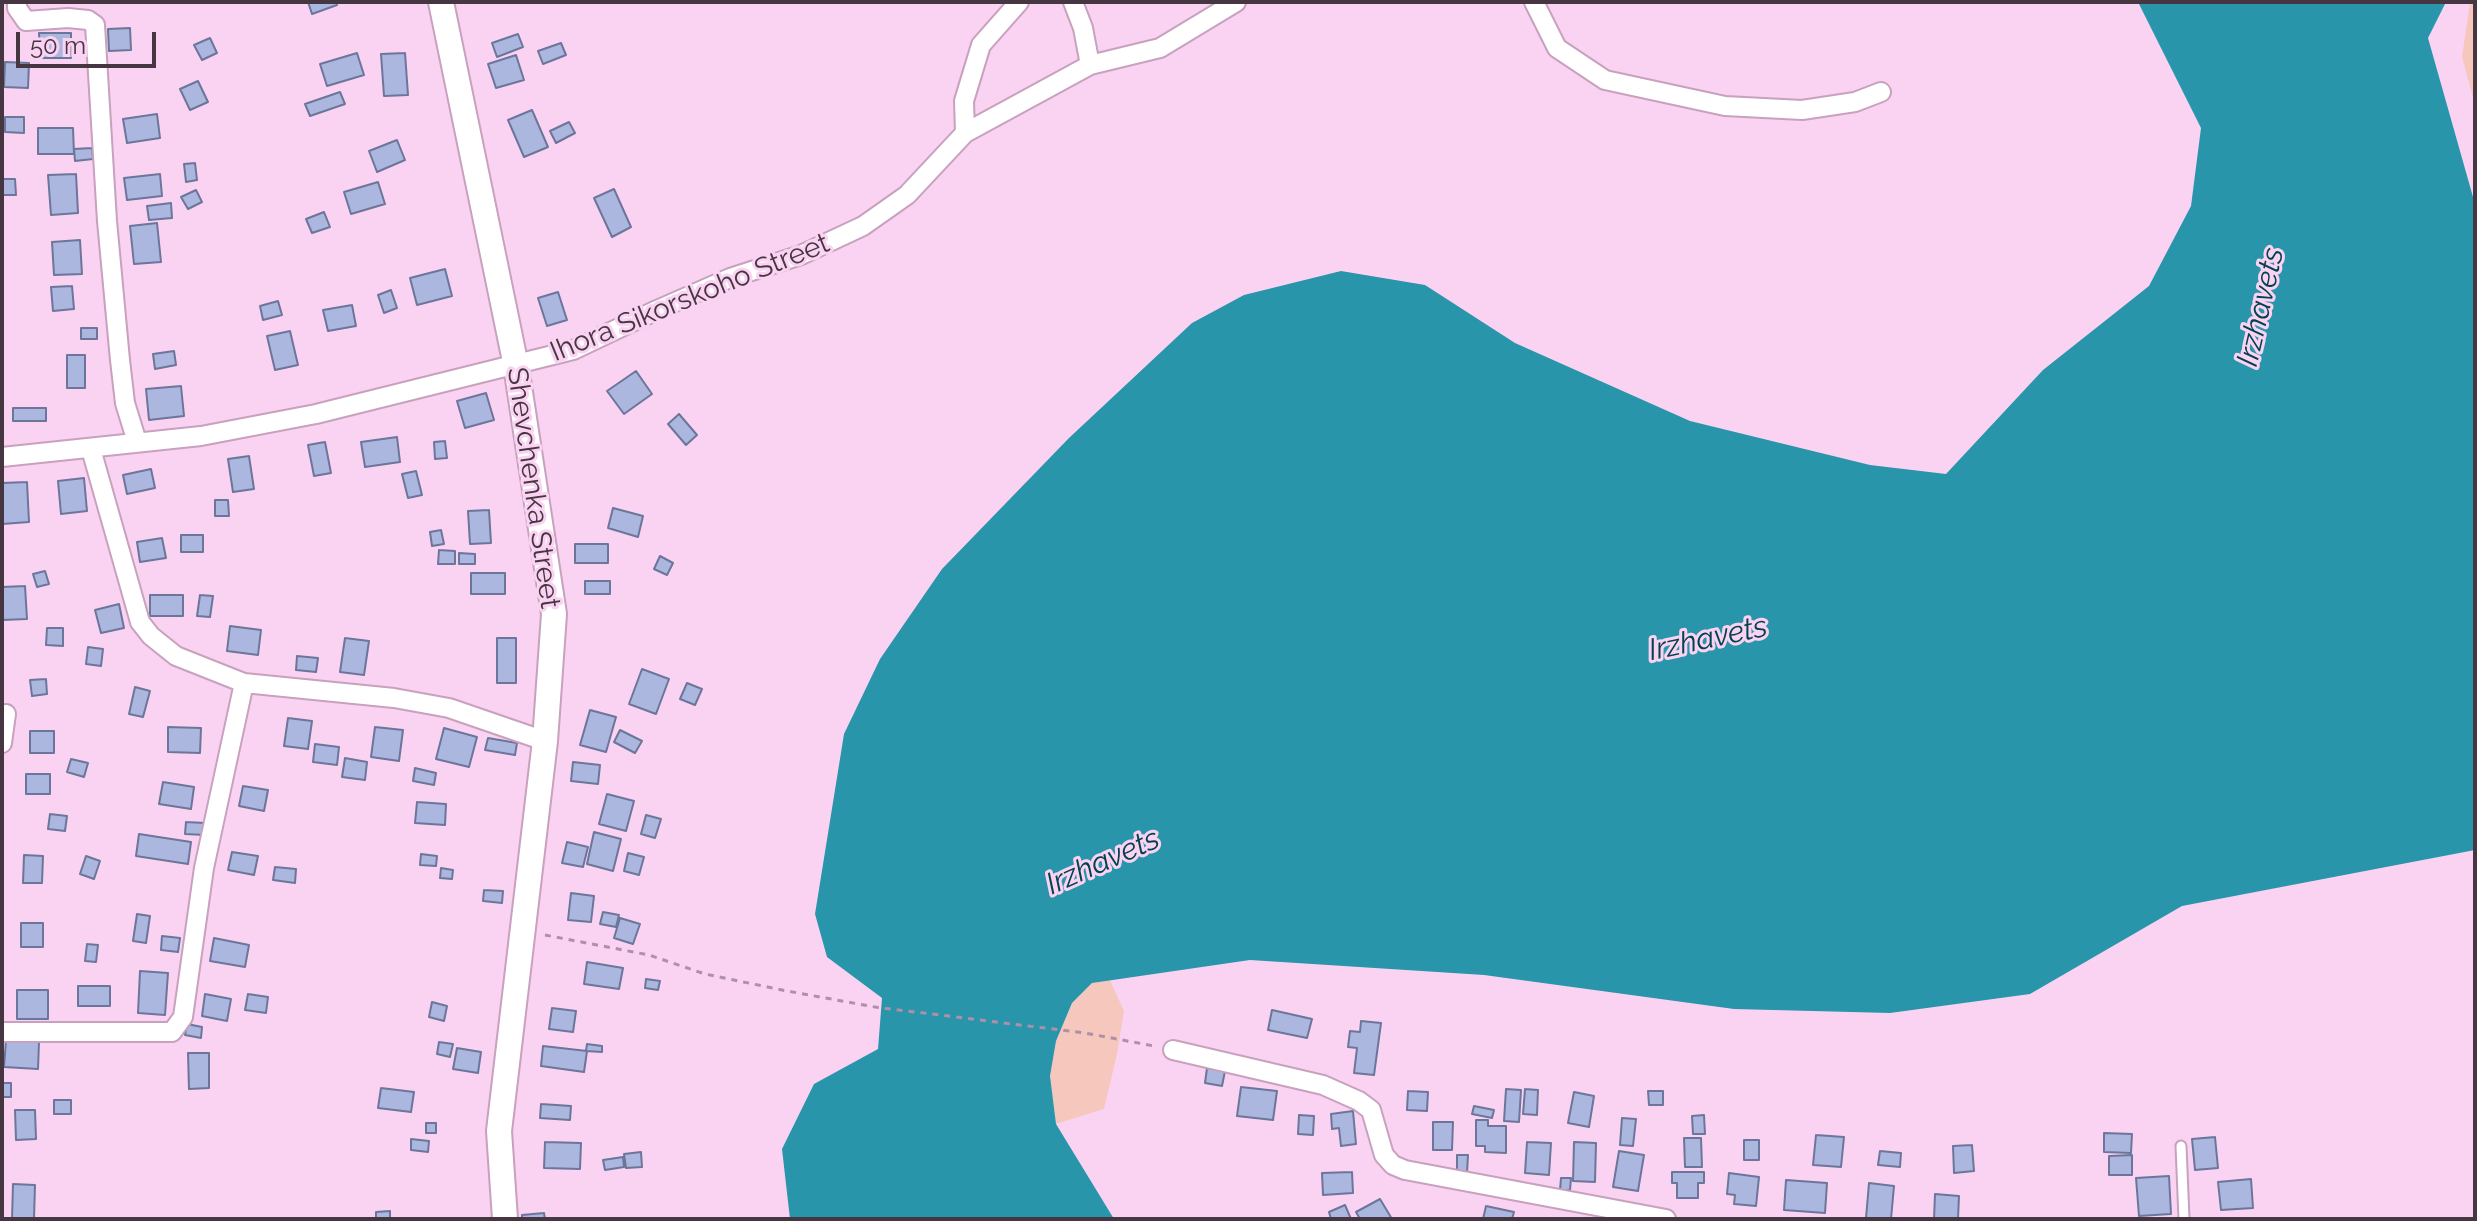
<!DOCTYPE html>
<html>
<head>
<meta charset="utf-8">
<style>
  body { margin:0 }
  #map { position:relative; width:2477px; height:1221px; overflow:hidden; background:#fbd3f2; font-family:Raleway,sans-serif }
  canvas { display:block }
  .frame { position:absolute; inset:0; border:4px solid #463642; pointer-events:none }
  .scale { position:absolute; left:16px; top:32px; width:140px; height:36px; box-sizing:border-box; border:4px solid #463642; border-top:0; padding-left:10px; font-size:24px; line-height:28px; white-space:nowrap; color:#463642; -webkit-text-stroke:6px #fbd3f2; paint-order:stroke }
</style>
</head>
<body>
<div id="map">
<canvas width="2477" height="1221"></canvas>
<div class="frame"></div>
<div class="scale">50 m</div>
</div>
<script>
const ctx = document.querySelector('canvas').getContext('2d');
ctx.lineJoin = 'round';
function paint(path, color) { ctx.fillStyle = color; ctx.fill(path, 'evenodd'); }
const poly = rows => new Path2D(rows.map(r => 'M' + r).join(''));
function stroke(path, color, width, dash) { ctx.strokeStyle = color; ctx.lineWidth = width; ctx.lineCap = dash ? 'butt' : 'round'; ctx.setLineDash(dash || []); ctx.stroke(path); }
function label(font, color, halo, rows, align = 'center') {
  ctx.font = font + ' Raleway,sans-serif'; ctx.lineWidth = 6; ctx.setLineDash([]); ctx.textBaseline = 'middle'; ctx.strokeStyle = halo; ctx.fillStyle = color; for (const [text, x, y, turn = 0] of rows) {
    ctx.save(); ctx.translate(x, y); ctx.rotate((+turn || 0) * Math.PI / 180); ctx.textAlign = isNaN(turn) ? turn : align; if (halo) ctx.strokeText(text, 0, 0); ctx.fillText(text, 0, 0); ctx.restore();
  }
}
paint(poly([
  [2470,2,2475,2,2475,105,2462,57],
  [1110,980,1124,1011,1117,1054,1104,1109,1056,1124,1050,1076,1056,1041,1072,1003,1092,983]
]), '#f6c8bd');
paint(poly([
  [2138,2,2446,2,2428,38,2475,204,2475,850,2182,906,2030,994,1890,1013,1734,1009,1484,975,1250,960,1092,983,1072,1003,1056,1041,1050,1076,1056,1124,1114,1219,790,1219,782,1149,814,1084,878,1049,882,998,827,957,815,914,844,734,880,659,942,569,1069,438,1192,323,1244,295,1341,271,1425,285,1515,343,1690,421,1870,465,1946,474,2043,370,2149,286,2191,206,2201,128]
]), '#2895aa');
const building = poly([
  [308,2,336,2,337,5,312,14,308,2],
  [130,28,131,50,109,51,108,29,130,28],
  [39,33,71,33,71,58,40,58,39,33],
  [518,34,523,47,497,57,492,43,518,34],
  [210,38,217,53,202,60,194,45,210,38],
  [561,43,566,55,543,64,538,51,561,43],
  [357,53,364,75,327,86,320,64,357,53],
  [405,53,408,95,384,96,381,54,405,53],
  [516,55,524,80,496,88,488,64,516,55],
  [5,62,29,63,28,88,4,87,5,62],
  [198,81,208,102,190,110,180,89,198,81],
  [340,92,345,104,310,116,305,104,340,92],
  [532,110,548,147,524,157,508,120,532,110],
  [157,114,160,138,127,143,123,119,157,114],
  [5,117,24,117,24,133,5,132,5,117],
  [569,122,575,133,556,143,550,131,569,122],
  [38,128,73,128,74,154,38,154,38,128],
  [397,140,405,160,377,172,369,151,397,140],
  [92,148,93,159,75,161,74,149,92,148],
  [195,163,197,180,186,182,184,164,195,163],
  [76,174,78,213,51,215,48,175,76,174],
  [160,174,162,196,127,200,124,178,160,174],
  [2,179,15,179,16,195,2,195,2,179],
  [378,182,385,204,351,214,344,192,378,182],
  [614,189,631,227,612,237,594,198,614,189],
  [196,190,202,202,188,209,181,197,196,190],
  [171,203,172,218,149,220,147,206,171,203],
  [324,212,330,227,312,233,306,219,324,212],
  [157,223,161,262,134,264,130,226,157,223],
  [80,240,82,274,54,275,52,242,80,240],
  [445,269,452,296,417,305,410,278,445,269],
  [72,286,74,309,53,311,51,287,72,286],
  [391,290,397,308,384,313,378,295,391,290],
  [558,292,567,320,547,326,538,298,558,292],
  [278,301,282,315,263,320,260,306,278,301],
  [352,305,356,326,328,331,323,310,352,305],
  [81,328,97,328,97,339,81,339,81,328],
  [290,331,298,365,275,370,267,336,290,331],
  [174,351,176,365,155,369,153,354,174,351],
  [67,355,85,355,85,388,67,388,67,355],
  [636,371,652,394,624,414,607,391,636,371],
  [181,386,184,416,149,420,146,389,181,386],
  [486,393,494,420,465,428,457,401,486,393],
  [13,408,46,408,46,421,13,421,13,408],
  [679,414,697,435,686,445,668,424,679,414],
  [397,437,400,462,365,467,361,442,397,437],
  [445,441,447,458,435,459,434,442,445,441],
  [325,442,331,473,314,476,308,445,325,442],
  [249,456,254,489,233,492,228,459,249,456],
  [151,469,155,488,127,494,123,475,151,469],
  [416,471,422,495,408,498,402,474,416,471],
  [84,478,87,511,61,514,58,481,84,478],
  [27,482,29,522,2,524,2,483,27,482],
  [215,500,228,500,229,516,215,516,215,500],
  [613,508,643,516,638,537,608,528,613,508],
  [489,510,491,543,470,544,468,511,489,510],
  [441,530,444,544,432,546,430,532,441,530],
  [181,535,203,535,203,552,181,552,181,535],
  [162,538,166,558,140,562,137,542,162,538],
  [575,544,608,544,608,563,575,563,575,544],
  [439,550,455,551,455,564,438,564,439,550],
  [459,553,475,554,475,564,459,564,459,553],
  [660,556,673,563,667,575,654,569,660,556],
  [45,571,49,584,37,587,33,574,45,571],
  [471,573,505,573,505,594,471,594,471,573],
  [585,581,610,581,610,594,585,594,585,581],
  [25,586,27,619,2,620,2,587,25,586],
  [150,595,183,595,183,616,150,616,150,595],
  [200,595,213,596,210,617,197,616,200,595],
  [119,604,124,628,101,633,95,610,119,604],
  [230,626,261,630,258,655,227,651,230,626],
  [47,628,63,628,63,646,46,645,47,628],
  [345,638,369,641,364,675,340,672,345,638],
  [497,638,516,638,516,683,497,683,497,638],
  [88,647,103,649,101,666,86,664,88,647],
  [297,656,318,658,316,672,296,670,297,656],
  [642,669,669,679,656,714,629,704,642,669],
  [46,679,47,694,32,696,30,680,46,679],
  [687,683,702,689,695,705,680,699,687,683],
  [135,687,150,691,143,717,129,714,135,687],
  [590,710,616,717,606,752,580,745,590,710],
  [288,718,312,721,308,749,284,746,288,718],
  [168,727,201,728,200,753,168,752,168,727],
  [375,727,403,730,399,761,371,757,375,727],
  [444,728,477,737,469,767,436,759,444,728],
  [620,730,642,741,635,753,614,742,620,730],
  [30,731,54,731,54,753,30,753,30,731],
  [488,738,517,743,515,755,485,750,488,738],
  [315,744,339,747,337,765,313,762,315,744],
  [345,758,367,762,365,780,342,777,345,758],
  [71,759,88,763,84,777,67,772,71,759],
  [573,762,600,765,598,784,571,781,573,762],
  [415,768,436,773,434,785,413,781,415,768],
  [26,774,50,774,50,794,26,794,26,774],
  [163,782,194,787,191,809,159,804,163,782],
  [243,786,268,790,264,811,239,806,243,786],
  [607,794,634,801,626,831,599,824,607,794],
  [417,802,446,804,445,825,415,823,417,802],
  [50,814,67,816,65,831,48,829,50,814],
  [646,815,661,819,655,838,641,834,646,815],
  [186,822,205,823,205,835,185,834,186,822],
  [594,832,621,839,613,871,587,864,594,832],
  [139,834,191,842,188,864,136,856,139,834],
  [567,842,588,847,583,867,562,863,567,842],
  [232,852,258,856,254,875,228,870,232,852],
  [628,853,644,857,639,875,624,871,628,853],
  [421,854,437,856,436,866,420,865,421,854],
  [24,855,43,856,42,883,23,883,24,855],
  [86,856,100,861,94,879,80,874,86,856],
  [275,867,296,869,295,883,273,880,275,867],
  [441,868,453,870,452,879,440,878,441,868],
  [484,890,503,891,502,903,483,901,484,890],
  [571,893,594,896,591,922,568,920,571,893],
  [603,912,619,915,616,927,600,924,603,912],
  [137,914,150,916,146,943,133,941,137,914],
  [620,918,640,924,633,944,614,938,620,918],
  [21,923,43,923,43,947,21,947,21,923],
  [162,936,180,938,178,952,161,950,162,936],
  [214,938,249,945,245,967,210,961,214,938],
  [87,944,98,945,96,962,85,961,87,944],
  [587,962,623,968,619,989,584,984,587,962],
  [140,971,168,973,165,1015,138,1013,140,971],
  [646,979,660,981,658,990,645,988,646,979],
  [78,986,110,986,110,1006,78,1006,78,986],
  [17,990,48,990,48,1019,17,1019,17,990],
  [205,994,231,999,227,1021,202,1016,205,994],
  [248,994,268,997,266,1013,245,1010,248,994],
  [432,1002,447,1006,444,1021,429,1017,432,1002],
  [552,1008,576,1011,573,1032,549,1029,552,1008],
  [1272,1010,1312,1019,1307,1038,1268,1030,1272,1010],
  [1361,1021,1381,1023,1374,1075,1354,1073,1357,1048,1348,1047,1350,1031,1360,1032,1361,1021],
  [187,1024,202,1027,201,1038,185,1035,187,1024],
  [6,1040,39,1042,38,1069,4,1067,6,1040],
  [439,1042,453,1044,450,1057,437,1054,439,1042],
  [587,1044,602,1046,602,1052,586,1051,587,1044],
  [543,1046,587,1051,584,1072,541,1066,543,1046],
  [457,1048,481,1052,478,1073,453,1069,457,1048],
  [188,1053,209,1053,209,1088,189,1089,188,1053],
  [1207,1068,1225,1071,1222,1086,1205,1083,1207,1068],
  [2,1083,11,1083,11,1097,2,1097,2,1083],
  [1241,1087,1277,1091,1273,1120,1237,1116,1241,1087],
  [381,1088,414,1092,411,1112,378,1108,381,1088],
  [1506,1089,1521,1090,1519,1122,1504,1121,1506,1089],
  [1525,1089,1538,1090,1537,1115,1523,1114,1525,1089],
  [1408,1091,1428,1092,1427,1111,1407,1110,1408,1091],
  [1648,1091,1663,1091,1663,1105,1649,1105,1648,1091],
  [1574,1092,1594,1096,1589,1127,1568,1123,1574,1092],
  [54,1100,71,1100,71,1114,54,1114,54,1100],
  [541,1104,571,1106,570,1120,540,1118,541,1104],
  [1474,1106,1494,1110,1492,1118,1472,1114,1474,1106],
  [15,1110,35,1110,36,1139,16,1140,15,1110],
  [1353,1111,1356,1144,1341,1146,1339,1128,1332,1129,1331,1114,1353,1111],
  [1299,1115,1314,1116,1313,1135,1298,1134,1299,1115],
  [1704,1115,1705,1134,1693,1134,1692,1116,1704,1115],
  [1622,1118,1636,1119,1633,1146,1620,1145,1622,1118],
  [1476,1120,1488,1120,1488,1126,1506,1126,1506,1153,1485,1152,1485,1146,1476,1146,1476,1120],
  [1433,1122,1453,1122,1452,1150,1433,1150,1433,1122],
  [426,1123,436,1123,436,1133,426,1133,426,1123],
  [2104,1133,2132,1134,2131,1153,2104,1152,2104,1133],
  [1816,1135,1844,1137,1841,1167,1813,1165,1816,1135],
  [2215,1137,2218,1168,2195,1170,2192,1139,2215,1137],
  [1684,1138,1701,1138,1702,1167,1685,1167,1684,1138],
  [411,1139,429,1141,428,1152,411,1150,411,1139],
  [1744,1140,1759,1140,1759,1160,1744,1160,1744,1140],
  [545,1142,581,1143,580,1169,544,1168,545,1142],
  [1527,1142,1551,1143,1549,1175,1525,1173,1527,1142],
  [1574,1142,1596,1143,1595,1182,1573,1181,1574,1142],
  [1972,1145,1974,1171,1954,1173,1953,1146,1972,1145],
  [1619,1151,1644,1155,1638,1191,1613,1187,1619,1151],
  [1880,1151,1901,1153,1900,1167,1878,1165,1880,1151],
  [641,1152,642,1167,626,1168,624,1154,641,1152],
  [1457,1155,1468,1155,1467,1173,1457,1173,1457,1155],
  [2132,1155,2132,1175,2109,1175,2109,1156,2132,1155],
  [623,1157,624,1167,605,1170,603,1160,623,1157],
  [1352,1172,1353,1193,1323,1195,1322,1173,1352,1172],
  [1672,1172,1704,1172,1704,1183,1698,1183,1698,1198,1677,1198,1677,1183,1672,1183,1672,1172],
  [1729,1173,1759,1177,1756,1206,1734,1204,1735,1195,1727,1194,1729,1173],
  [2169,1176,2171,1214,2139,1216,2136,1178,2169,1176],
  [1561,1178,1571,1178,1570,1190,1560,1190,1561,1178],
  [2251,1179,2253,1208,2221,1210,2218,1182,2251,1179],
  [1786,1180,1827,1183,1825,1213,1784,1210,1786,1180],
  [1869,1183,1894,1186,1891,1219,1866,1218,1869,1183],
  [13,1184,35,1185,34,1219,12,1219,13,1184],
  [1935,1194,1959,1196,1958,1219,1934,1219,1935,1194],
  [1380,1199,1392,1219,1360,1219,1356,1212,1380,1199],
  [1345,1205,1351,1219,1331,1219,1329,1212,1345,1205],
  [1486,1206,1514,1212,1512,1219,1483,1219,1486,1206],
  [390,1211,390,1219,376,1219,376,1212,390,1211],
  [544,1213,545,1219,522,1219,522,1215,544,1213]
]);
paint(building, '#acb7df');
stroke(building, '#6c759a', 2);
const service = poly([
  [2181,1146,2184,1219]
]);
const minor = poly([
  [17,2,17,8,26,21,68,18,88,20,95,25,107,221,120,360,125,403,137,442],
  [1073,2,1083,28,1090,65],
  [1534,2,1557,48,1605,80,1725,106,1802,110,1855,102,1881,92],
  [965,133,964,101,981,45,1019,2],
  [91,449,140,622,151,636,176,656,244,683,394,698,449,708,545,741],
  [2,457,201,436,316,414,573,350,657,310,730,278,801,255,863,226,907,195,965,133,1090,65,1160,48,1236,2],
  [2,743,6,714],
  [2,1032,172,1032,183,1017,204,868,244,683],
  [1173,1050,1323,1085,1359,1101,1371,1110,1384,1155,1393,1165,1405,1170,1666,1219]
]);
const tertiary = poly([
  [441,2,516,366,554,614,545,741,499,1131,505,1219]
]);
stroke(service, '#c7a1be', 13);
stroke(minor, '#c7a1be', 22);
stroke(tertiary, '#c7a1be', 28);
stroke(poly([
  [545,935,649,955,705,974,787,991,875,1007,1085,1033,1154,1046]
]), '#ae90a7', 3, [6, 6]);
stroke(service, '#fff', 9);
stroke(minor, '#fff', 18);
stroke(tertiary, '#fff', 24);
label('28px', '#463642', '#fbd3f2', [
  ["Ihora Sikorskoho Street",690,298,-22],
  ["Shevchenka Street",533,488,82]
]);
label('italic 30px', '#00424d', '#fbd3f2', [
  ["Irzhavets",2261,307,-77],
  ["Irzhavets",1708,639,-12],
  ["Irzhavets",1103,862,-24]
]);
</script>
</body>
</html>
